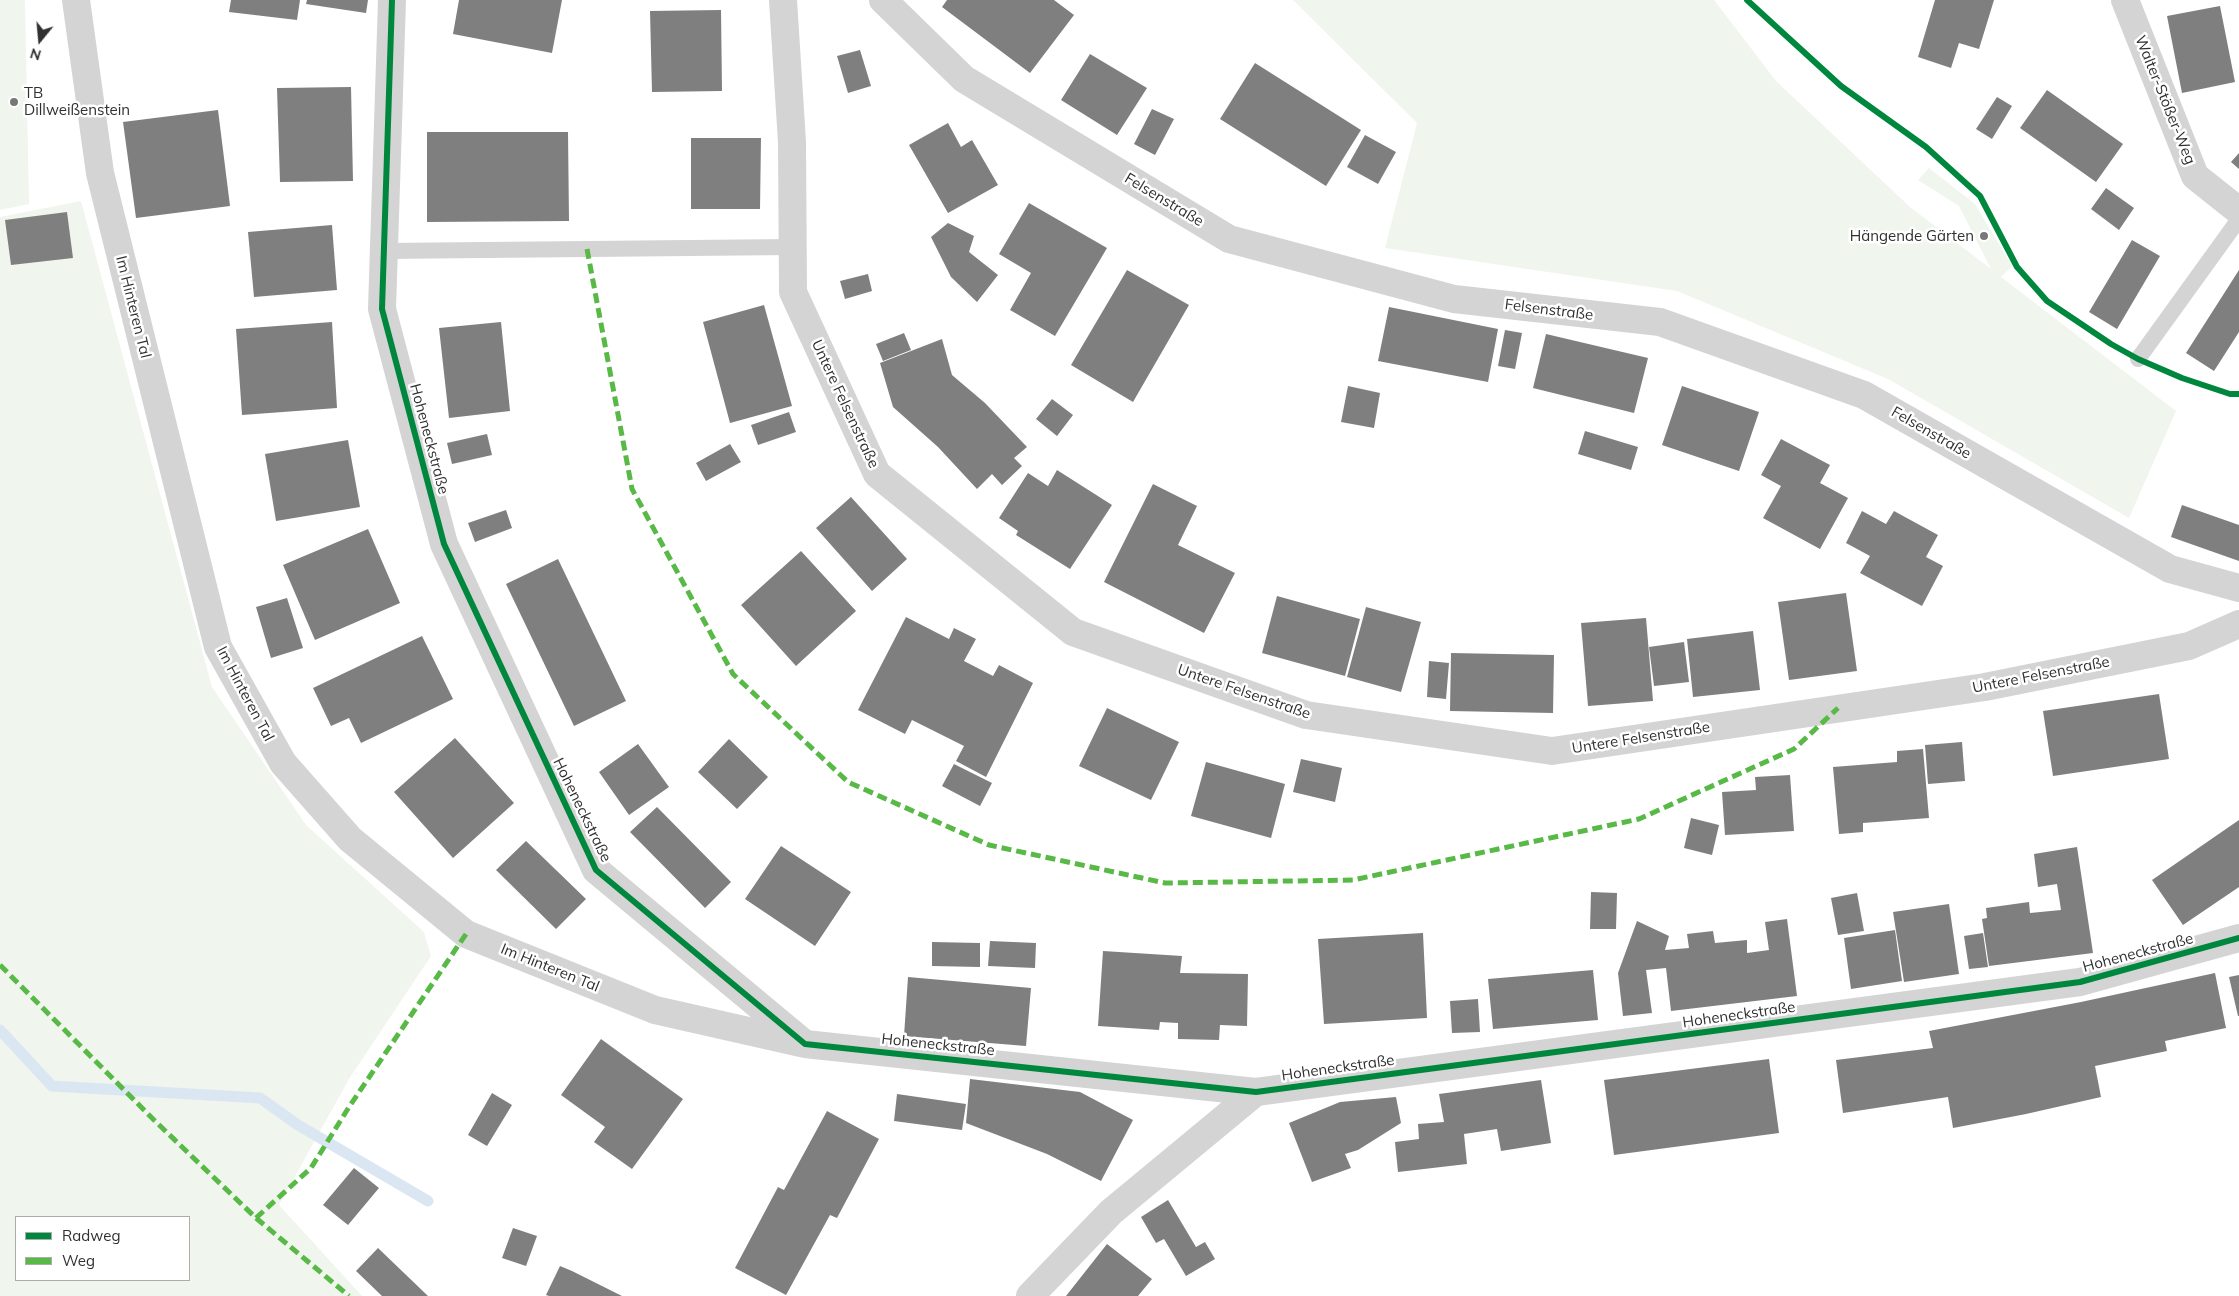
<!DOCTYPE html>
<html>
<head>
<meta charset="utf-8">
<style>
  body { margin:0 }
  #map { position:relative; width:2239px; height:1296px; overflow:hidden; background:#fff; font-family:Mulish,sans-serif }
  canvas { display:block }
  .legend { position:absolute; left:15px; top:1216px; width:175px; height:65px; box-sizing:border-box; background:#fff; border:1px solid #acacac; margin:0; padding:6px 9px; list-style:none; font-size:15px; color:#303030 }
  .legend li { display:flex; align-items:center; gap:10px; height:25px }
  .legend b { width:25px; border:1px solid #acacac }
  .north { position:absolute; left:15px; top:15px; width:50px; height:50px; -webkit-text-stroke:4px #fff; paint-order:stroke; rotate:197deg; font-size:14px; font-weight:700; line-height:20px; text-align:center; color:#303030 }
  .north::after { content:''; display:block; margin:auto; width:18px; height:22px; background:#303030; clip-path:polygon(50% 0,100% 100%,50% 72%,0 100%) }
</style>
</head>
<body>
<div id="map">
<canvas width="2239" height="1296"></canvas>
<ul class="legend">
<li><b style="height:6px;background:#00873e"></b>Radweg</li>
<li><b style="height:6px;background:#58b947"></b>Weg</li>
</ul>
<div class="north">N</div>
</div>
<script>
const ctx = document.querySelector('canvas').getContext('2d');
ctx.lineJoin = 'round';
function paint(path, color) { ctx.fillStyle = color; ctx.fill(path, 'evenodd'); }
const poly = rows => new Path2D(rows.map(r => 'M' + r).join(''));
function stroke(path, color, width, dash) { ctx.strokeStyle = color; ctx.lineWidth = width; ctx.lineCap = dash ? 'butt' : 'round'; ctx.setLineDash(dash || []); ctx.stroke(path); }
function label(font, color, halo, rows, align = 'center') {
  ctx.font = font + ' Mulish,sans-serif'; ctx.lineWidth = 5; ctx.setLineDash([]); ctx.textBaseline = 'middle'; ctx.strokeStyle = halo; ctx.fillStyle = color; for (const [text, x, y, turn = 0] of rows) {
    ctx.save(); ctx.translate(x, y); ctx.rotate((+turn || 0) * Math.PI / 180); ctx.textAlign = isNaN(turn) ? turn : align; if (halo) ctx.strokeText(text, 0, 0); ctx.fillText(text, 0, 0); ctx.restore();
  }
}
paint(poly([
  [0,0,25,0,29,204,0,210],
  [1293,0,1714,0,1776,81,1910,207,1991,269,1959,206,1918,180,1929,168,1975,204,2012,266,2001,277,2176,411,2129,518,1888,379,1677,291,1385,248,1417,123],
  [81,201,212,687,306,825,424,932,431,956,349,1079,279,1205,362,1296,0,1296,0,217],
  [16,1217,189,1217,189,1280,16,1280]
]), '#f0f5ed');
stroke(poly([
  [0,1030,52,1086,260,1098,298,1125,428,1201]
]), '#dae6f2', 11);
paint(poly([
  [231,0,300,0,297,20,229,12],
  [307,0,368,0,366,13,306,4],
  [459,0,562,0,552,53,453,34],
  [947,0,1054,0,1074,15,1030,73,942,7],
  [1935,0,1994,0,1979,49,1959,43,1951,68,1918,57],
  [2220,6,2235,82,2182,93,2167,16],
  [721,10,722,91,652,92,650,11],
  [860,50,871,86,848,93,837,56],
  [1090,54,1147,88,1117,135,1061,100],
  [1255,63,1361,130,1326,186,1220,119],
  [351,87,353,181,280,182,277,88],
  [2047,90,2123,144,2096,182,2020,128],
  [1997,97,2012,106,1992,139,1976,129],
  [1152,109,1174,119,1155,155,1134,144],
  [218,110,230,206,136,218,123,122],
  [948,123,961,147,972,140,998,185,948,213,909,145],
  [427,132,568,132,569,221,427,222],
  [1365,135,1396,152,1378,184,1347,167],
  [691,138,761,138,760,209,691,209],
  [2239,153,2239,169,2231,162],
  [2106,188,2134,208,2119,230,2091,209],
  [1029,203,1107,248,1055,336,1010,310,1031,273,999,254],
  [67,212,73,258,11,265,5,220],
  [948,223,974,236,969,252,998,275,977,302,951,277,931,237],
  [332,225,337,290,254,297,248,232],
  [2132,240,2160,256,2117,329,2089,312],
  [1127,270,1189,305,1133,402,1071,365],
  [2239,270,2239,332,2214,371,2186,353],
  [868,274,872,291,845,299,840,281],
  [764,305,792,406,730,423,703,322],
  [1389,307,1498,329,1488,382,1378,361],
  [332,322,337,408,242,415,236,329],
  [501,322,510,411,449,418,439,328],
  [1505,330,1522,333,1515,369,1498,366],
  [904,333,911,350,883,361,876,344],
  [1546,334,1648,358,1634,413,1533,388],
  [942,339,952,375,985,403,1027,447,1014,458,1022,466,1002,485,992,474,977,489,938,447,893,407,880,363],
  [1348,386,1380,393,1374,428,1341,422],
  [1682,386,1759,412,1739,471,1662,445],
  [1052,399,1073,415,1057,436,1036,419],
  [789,412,796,432,758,445,751,425],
  [1585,431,1638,447,1631,470,1578,454],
  [487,434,492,455,452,464,447,443],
  [1781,439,1830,465,1820,483,1848,498,1820,549,1763,518,1781,486,1761,475],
  [348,440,360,507,276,521,265,454],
  [730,444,741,462,706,481,696,463],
  [1057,470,1112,505,1070,569,1016,535,1018,531,999,518,1028,473,1048,486],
  [1153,484,1197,506,1178,545,1235,573,1204,633,1104,582],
  [851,497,907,559,872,591,816,528],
  [2182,505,2239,525,2239,561,2171,537],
  [506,510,512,528,475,542,468,523],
  [1862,511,1886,524,1894,511,1938,535,1926,557,1943,566,1922,606,1860,573,1870,556,1846,543],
  [368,529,400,603,315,640,283,565],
  [801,551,856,611,796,666,741,605],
  [558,559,626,701,574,726,506,584],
  [1846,593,1857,671,1789,680,1778,602],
  [1277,596,1360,619,1345,676,1262,653],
  [287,598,303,648,271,658,256,607],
  [1366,607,1421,622,1401,692,1347,677],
  [906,617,949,639,954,628,976,639,964,661,993,676,999,665,1033,683,986,777,956,761,964,746,912,720,905,734,858,710],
  [1646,618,1653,701,1588,706,1581,623],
  [1753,631,1760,690,1693,697,1687,639],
  [422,636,453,699,361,743,349,718,331,726,313,688],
  [1684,642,1689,682,1654,686,1649,647],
  [1451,653,1554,655,1553,713,1450,711],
  [1429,661,1449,663,1446,699,1427,697],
  [2159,694,2169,759,2053,776,2043,711],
  [1107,708,1179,742,1151,800,1079,766],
  [455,738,514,803,453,858,394,792],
  [729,739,768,777,737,809,698,772],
  [1962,742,1965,781,1928,784,1925,745],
  [638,744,669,787,629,815,599,772],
  [1923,749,1929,818,1863,823,1863,832,1839,834,1833,767,1897,762,1897,751],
  [1301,759,1342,768,1335,802,1293,792],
  [1206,762,1285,784,1271,838,1191,816],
  [954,764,992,783,980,806,942,786],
  [1790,775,1794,831,1725,835,1722,792,1756,790,1755,777],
  [657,807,731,882,705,908,630,832],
  [1691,818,1719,825,1712,855,1684,848],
  [2239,820,2239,887,2183,925,2152,880],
  [526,841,586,899,556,929,496,870],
  [781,846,851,892,815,946,745,899],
  [2077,847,2093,953,1989,966,1982,919,1987,918,1986,908,2029,902,2030,913,2061,910,2057,884,2038,887,2034,854],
  [1591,892,1617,893,1616,929,1590,929],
  [1857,893,1864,931,1838,935,1831,898],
  [1949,904,1959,974,1904,982,1893,912],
  [1787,919,1797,996,1671,1011,1666,968,1646,970,1652,1013,1623,1016,1618,973,1637,921,1669,936,1665,950,1689,948,1687,934,1713,931,1715,943,1747,940,1747,953,1769,950,1765,922],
  [1895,930,1902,981,1851,989,1844,938],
  [1423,933,1427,1018,1324,1024,1318,939],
  [1983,933,1988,967,1969,969,1964,936],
  [990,941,1036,943,1035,968,988,966],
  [932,942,980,943,980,967,932,966],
  [1103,951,1182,956,1180,973,1248,974,1247,1026,1220,1025,1219,1040,1178,1039,1178,1023,1160,1022,1159,1030,1098,1026],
  [1593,970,1598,1020,1493,1029,1488,979],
  [2215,973,2226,1028,2165,1041,2167,1051,2095,1066,2101,1097,2026,1114,1953,1128,1948,1097,1843,1113,1836,1060,1933,1048,1929,1031,2081,1002],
  [2239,975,2239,1016,2238,1016,2229,977],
  [908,977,1031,988,1026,1046,904,1036],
  [1478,999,1480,1032,1452,1033,1450,1001],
  [601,1039,683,1099,632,1169,594,1142,605,1127,561,1095],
  [1769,1059,1779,1133,1614,1155,1604,1080],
  [970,1079,1080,1092,1133,1120,1101,1181,1047,1154,966,1123],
  [1541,1080,1551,1143,1501,1151,1497,1129,1464,1134,1467,1164,1398,1172,1395,1142,1419,1139,1418,1124,1444,1122,1439,1094],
  [492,1093,512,1105,487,1146,468,1135],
  [897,1094,966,1104,962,1130,894,1121],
  [1396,1097,1401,1123,1358,1150,1345,1154,1351,1168,1312,1182,1289,1123,1340,1102],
  [827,1111,879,1139,837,1218,830,1215,786,1295,735,1268,778,1187,784,1190],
  [354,1168,379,1188,348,1225,323,1205],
  [1168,1200,1196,1247,1205,1242,1215,1259,1186,1276,1164,1239,1156,1243,1141,1217],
  [513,1228,537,1236,526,1266,502,1258],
  [1107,1244,1152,1279,1138,1296,1066,1296],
  [378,1248,428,1296,382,1296,356,1271],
  [560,1266,572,1271,622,1296,549,1296,546,1295]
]), '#7f7f7f');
stroke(poly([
  [383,251,792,247],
  [2138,359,2239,219]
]), '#d4d4d4', 16);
stroke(poly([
  [76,0,100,173,218,647,283,763,350,839,466,934,655,1010,801,1043],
  [392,0,382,309,444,544,596,870,805,1044,1256,1092,2080,982,2239,938],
  [783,0,792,142,793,292,877,474,1073,632,1306,715,1552,751,1985,687,2189,646,2239,624],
  [883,0,964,79,1229,239,1454,299,1660,322,1864,395,2170,569,2239,588],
  [2125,0,2195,176,2239,211],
  [1030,1296,1111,1212,1256,1092]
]), '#d4d4d4', 28);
stroke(poly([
  [587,249,632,489,733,674,848,782,989,845,1165,883,1353,880,1639,819,1794,749,1838,708],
  [0,965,154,1120,256,1218,349,1296],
  [256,1218,311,1168,349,1107,466,934]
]), '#58b947', 5, [10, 5]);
stroke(poly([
  [392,0,382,309,444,544,596,870,805,1044,1256,1092,2080,982,2239,938],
  [1747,0,1841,86,1926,147,1980,196,2017,267,2047,301,2111,344,2138,359,2182,378,2230,394,2239,394]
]), '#00873e', 6);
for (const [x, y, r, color] of [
  [14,102,5,"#787878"],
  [1984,236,5,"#787878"]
]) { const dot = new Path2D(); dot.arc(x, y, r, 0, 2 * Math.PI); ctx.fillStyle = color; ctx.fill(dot); stroke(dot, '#fff', 2); }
label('15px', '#303030', '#fff', [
  ["TB",24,93],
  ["Dillweißenstein",24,110],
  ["Hängende Gärten",1974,236,"right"]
], 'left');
label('15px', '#303030', '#fff', [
  ["Walter-Stößer-Weg",2165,100,68],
  ["Felsenstraße",1164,200,31],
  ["Im Hinteren Tal",133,307,76],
  ["Felsenstraße",1549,310,7],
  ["Untere Felsenstraße",845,404,65],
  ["Felsenstraße",1931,433,30],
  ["Hoheneckstraße",429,439,75],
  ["Untere Felsenstraße",2041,675,-11],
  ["Untere Felsenstraße",1244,692,19],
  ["Im Hinteren Tal",245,694,62],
  ["Untere Felsenstraße",1641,738,-9],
  ["Hoheneckstraße",582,810,64],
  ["Hoheneckstraße",2138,953,-15],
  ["Im Hinteren Tal",550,968,22],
  ["Hoheneckstraße",1739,1015,-8],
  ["Hoheneckstraße",938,1045,6],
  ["Hoheneckstraße",1338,1068,-8]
]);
</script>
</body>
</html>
